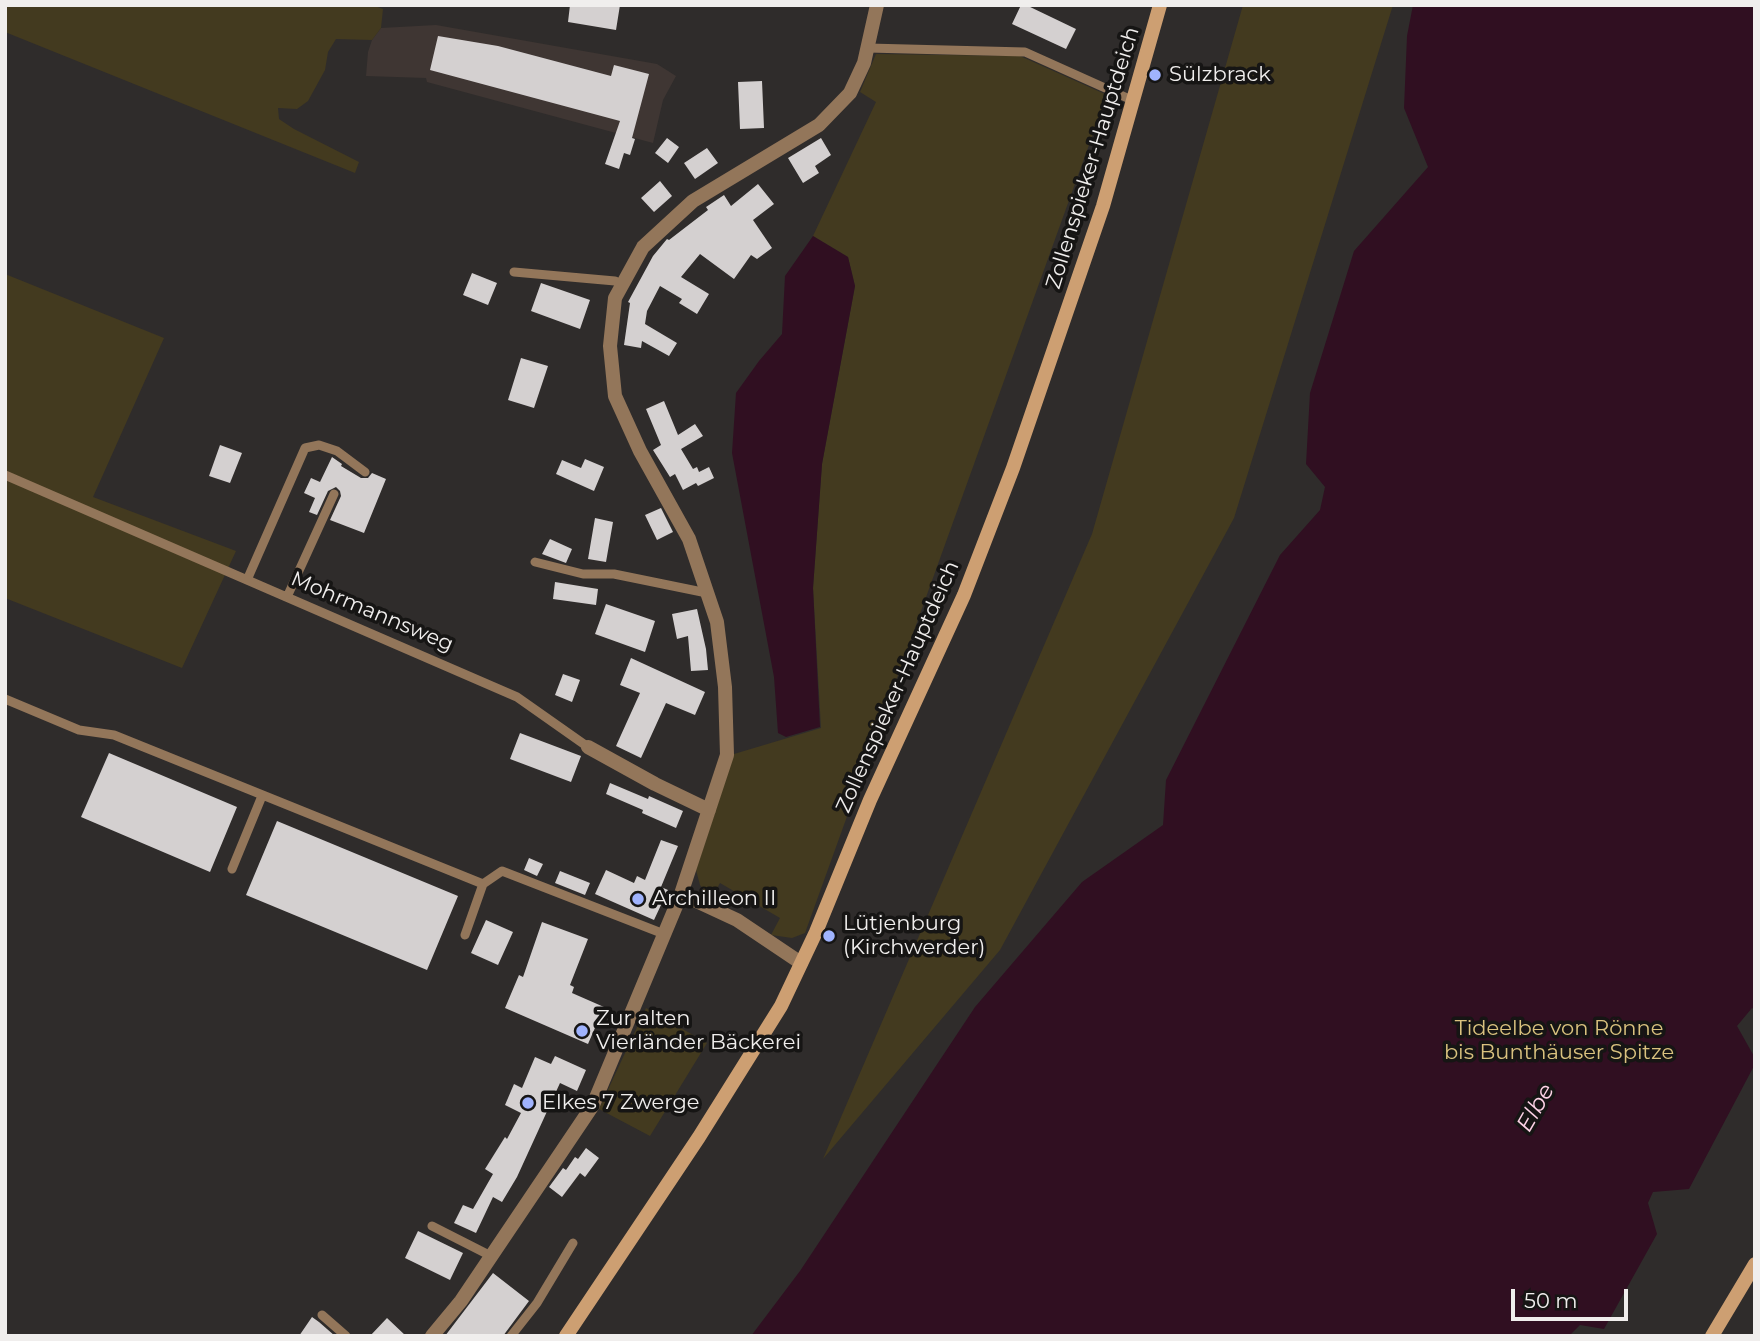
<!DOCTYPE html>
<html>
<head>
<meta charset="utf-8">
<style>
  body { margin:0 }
  #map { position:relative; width:1760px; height:1341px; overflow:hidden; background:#2f2c2b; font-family:Montserrat,sans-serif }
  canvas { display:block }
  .frame { position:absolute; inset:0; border:7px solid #f0eeed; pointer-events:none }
  .scale { position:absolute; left:1511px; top:1289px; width:117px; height:32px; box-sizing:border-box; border:4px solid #f0eeed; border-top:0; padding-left:9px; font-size:21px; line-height:24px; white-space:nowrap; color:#f0eeed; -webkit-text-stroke:5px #161514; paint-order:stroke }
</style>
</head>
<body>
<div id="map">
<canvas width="1760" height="1341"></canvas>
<div class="frame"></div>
<div class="scale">50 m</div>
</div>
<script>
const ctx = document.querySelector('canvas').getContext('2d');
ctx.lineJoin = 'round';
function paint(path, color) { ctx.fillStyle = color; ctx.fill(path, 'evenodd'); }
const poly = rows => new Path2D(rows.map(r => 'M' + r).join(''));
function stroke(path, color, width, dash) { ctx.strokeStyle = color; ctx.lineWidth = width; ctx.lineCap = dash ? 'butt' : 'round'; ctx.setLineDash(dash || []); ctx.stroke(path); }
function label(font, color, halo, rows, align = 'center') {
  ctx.font = font + ' Montserrat,sans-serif'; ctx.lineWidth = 7; ctx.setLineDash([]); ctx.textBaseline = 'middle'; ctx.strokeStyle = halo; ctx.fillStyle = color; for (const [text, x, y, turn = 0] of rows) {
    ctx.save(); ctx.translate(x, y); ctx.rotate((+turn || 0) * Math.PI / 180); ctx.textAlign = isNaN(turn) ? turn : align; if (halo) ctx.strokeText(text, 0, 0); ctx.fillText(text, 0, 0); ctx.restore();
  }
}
paint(poly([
  [436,25,657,64,676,76,663,100,653,143,427,82,426,78,366,76,368,52,372,40,381,28]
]), '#3f3633');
paint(poly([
  [5,5,372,5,383,9,381,28,372,40,336,39,328,52,325,70,308,101,297,109,278,108,279,119,294,129,359,162,355,173,5,32],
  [1243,5,1393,5,1234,518,1000,950,823,1159,1092,534],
  [876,54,1020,56,1107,95,805,933,792,938,771,935,780,918,720,883,711,899,700,885,696,870,734,754,821,728,813,588,822,464,855,286,848,257,813,236,876,102,860,92],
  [5,274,164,338,93,497,236,551,182,668,5,598],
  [646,1008,707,1043,650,1136,599,1109]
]), '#433a1f');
paint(poly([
  [1413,5,1755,5,1755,1010,1752,1008,1737,1026,1755,1058,1755,1064,1689,1189,1653,1192,1648,1203,1657,1234,1604,1329,1580,1325,1569,1336,751,1336,800,1271,975,1007,1082,882,1163,825,1166,780,1280,555,1320,510,1325,487,1306,464,1310,393,1354,251,1428,167,1404,108,1407,36],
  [813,236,848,257,855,286,822,464,813,588,820,727,786,737,778,733,774,677,732,453,736,393,759,361,782,334,785,276]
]), '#300f21');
paint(poly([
  [570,5,620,5,616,30,568,22],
  [1021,5,1026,5,1076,29,1066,49,1012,24],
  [438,36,498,46,611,76,614,65,649,74,632,138,635,139,630,155,624,153,619,169,605,164,620,121,430,70],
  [762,81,764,128,740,129,738,82],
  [667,138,679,147,668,163,655,153],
  [821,138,831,155,815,166,819,173,803,183,788,158],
  [707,148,718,163,695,179,684,163],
  [660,181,672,196,654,212,641,198],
  [758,184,774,204,753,220,772,248,757,259,751,255,734,279,700,254,681,277,709,294,697,314,679,303,682,299,660,286,647,311,645,324,677,343,669,356,642,341,641,348,624,345,630,303,628,302,653,256,667,239,669,240,708,210,706,207,724,195,731,206],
  [472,273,497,283,488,305,463,295],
  [541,283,590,300,580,329,531,311],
  [521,358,548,366,534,408,508,400],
  [664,401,678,435,695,424,703,436,681,449,693,469,697,467,699,472,709,467,714,478,698,486,696,483,683,490,675,474,670,477,653,450,661,445,646,409],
  [220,445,242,453,230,483,209,476],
  [332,457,342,464,341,466,361,478,368,478,372,473,386,479,364,533,330,520,341,496,340,491,336,487,328,491,317,515,309,512,315,498,304,493,311,478,320,482],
  [585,459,604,467,594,491,556,474,562,460,581,468],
  [661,508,673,532,657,540,645,515],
  [595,518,613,522,606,562,588,559],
  [550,539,572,549,566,563,542,554],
  [555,582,598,589,596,605,553,599],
  [606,604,655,621,645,652,595,634],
  [697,609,706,649,708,670,691,671,688,636,677,639,672,614],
  [631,658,705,692,695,715,666,703,641,758,616,746,640,693,620,685],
  [563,674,580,680,572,702,555,695],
  [520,733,581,756,571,782,510,759],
  [109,753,237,807,210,872,81,817],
  [610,783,648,799,649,796,683,811,676,828,642,813,643,810,606,794],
  [277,821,458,896,427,970,246,895],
  [661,840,678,846,661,887,668,890,654,920,595,894,606,870,634,883,637,876,645,880],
  [529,858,543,864,537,876,524,870],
  [560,871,590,883,585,895,555,883],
  [486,920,513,932,498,965,471,953],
  [542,922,588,939,570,985,574,987,572,993,604,1007,588,1044,505,1008,519,975,523,977],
  [555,1056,586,1070,577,1091,560,1083,517,1177,502,1202,493,1197,476,1233,454,1223,463,1205,473,1209,493,1174,485,1169,505,1137,507,1139,521,1113,505,1105,514,1084,522,1088,535,1057,551,1064],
  [586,1148,599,1158,585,1177,580,1173,562,1197,549,1187,563,1168,566,1170,575,1157,578,1159],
  [418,1231,463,1253,450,1280,405,1258],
  [493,1273,529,1301,503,1336,445,1336],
  [312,1317,319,1322,335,1336,299,1336],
  [387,1318,406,1336,370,1336]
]), '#d4d0d0');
stroke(poly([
  [868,48,1025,52,1134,101],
  [514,272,615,281,622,285],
  [5,475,517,697,588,747],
  [535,562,583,574,614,574,707,593],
  [247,580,305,448,319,445,337,451,365,472],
  [287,597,334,494],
  [5,699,79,730,114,735,483,884],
  [232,869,262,796],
  [465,935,483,884,502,871,664,934],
  [432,1226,491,1256],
  [322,1315,346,1336],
  [511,1336,537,1303,573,1243]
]), '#93765a', 9);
stroke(poly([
  [588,747,655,784,709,810],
  [681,894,737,920,801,963],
  [432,1336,461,1301,593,1105,681,894,727,755,725,687,717,622,689,539,640,451,615,396,610,346,615,298,643,247,693,201,819,125,850,93,864,63,877,5]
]), '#93765a', 14);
stroke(poly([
  [566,1336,699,1137,781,1006,816,932,870,800,964,595,1013,468,1103,206,1160,5],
  [1712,1336,1755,1264]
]), '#cd9f72', 14);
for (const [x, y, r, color] of [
  [1155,75,7,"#a0b3fd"],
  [638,899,7,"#a0b3fd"],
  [829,936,7,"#a0b3fd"],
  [582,1031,7,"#a0b3fd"],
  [528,1103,7,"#a0b3fd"]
]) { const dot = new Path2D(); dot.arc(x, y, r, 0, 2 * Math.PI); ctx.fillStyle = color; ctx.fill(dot); stroke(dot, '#161514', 2.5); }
label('21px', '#f0eeed', '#161514', [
  ["Sülzbrack",1169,75],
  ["Archilleon II",652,899],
  ["Lütjenburg",843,924],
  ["(Kirchwerder)",843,948],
  ["Zur alten",596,1019],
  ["Vierländer Bäckerei",596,1043],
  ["Elkes 7 Zwerge",542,1103]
], 'left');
label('21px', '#f0eeed', '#161514', [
  ["Zollenspieker-Hauptdeich",1093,158,-73],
  ["Mohrmannsweg",372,612,23],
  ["Zollenspieker-Hauptdeich",898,687,-66]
]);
label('21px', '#dac27f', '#161514', [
  ["Tideelbe von Rönne",1559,1029],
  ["bis Bunthäuser Spitze",1559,1053]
]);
label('italic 23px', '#fed3e7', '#161514', [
  ["Elbe",1536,1108,-60]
]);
</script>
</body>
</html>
